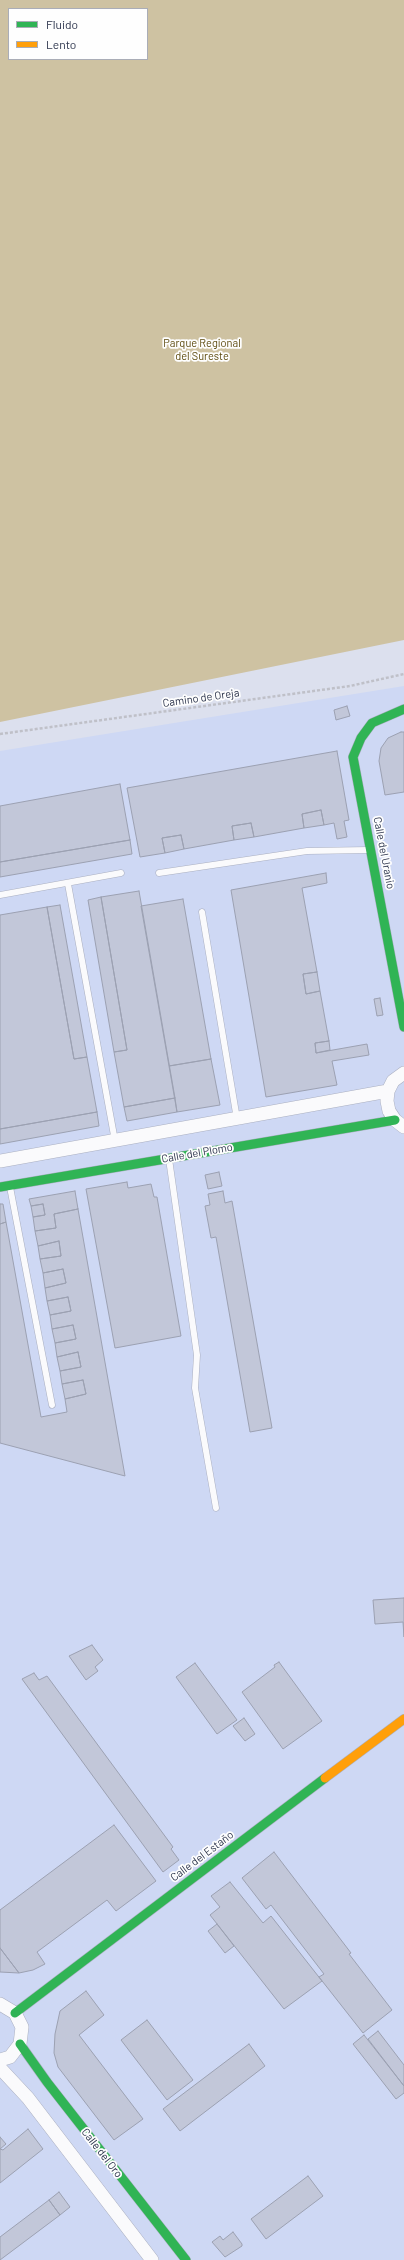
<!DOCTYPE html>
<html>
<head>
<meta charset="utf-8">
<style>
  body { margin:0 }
  #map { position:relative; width:404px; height:2260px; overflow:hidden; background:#dce0ee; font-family:Barlow,sans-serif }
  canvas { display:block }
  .legend { position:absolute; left:8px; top:8px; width:140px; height:52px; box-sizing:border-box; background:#fefefe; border:1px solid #aaadb7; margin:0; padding:5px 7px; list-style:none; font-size:12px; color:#2c344c }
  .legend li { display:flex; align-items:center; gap:8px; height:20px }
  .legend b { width:20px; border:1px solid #aaadb7 }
</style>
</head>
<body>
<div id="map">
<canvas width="404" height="2260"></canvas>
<ul class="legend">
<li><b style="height:5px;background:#30b455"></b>Fluido</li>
<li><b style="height:5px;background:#ff9f0a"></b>Lento</li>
</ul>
</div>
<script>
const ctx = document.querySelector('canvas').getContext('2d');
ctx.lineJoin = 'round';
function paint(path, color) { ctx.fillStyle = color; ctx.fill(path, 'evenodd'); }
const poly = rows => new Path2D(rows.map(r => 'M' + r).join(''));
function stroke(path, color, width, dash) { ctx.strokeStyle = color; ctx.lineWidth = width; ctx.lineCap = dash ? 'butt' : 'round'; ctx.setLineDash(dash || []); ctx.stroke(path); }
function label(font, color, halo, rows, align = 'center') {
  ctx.font = font + ' Barlow,sans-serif'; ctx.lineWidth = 3.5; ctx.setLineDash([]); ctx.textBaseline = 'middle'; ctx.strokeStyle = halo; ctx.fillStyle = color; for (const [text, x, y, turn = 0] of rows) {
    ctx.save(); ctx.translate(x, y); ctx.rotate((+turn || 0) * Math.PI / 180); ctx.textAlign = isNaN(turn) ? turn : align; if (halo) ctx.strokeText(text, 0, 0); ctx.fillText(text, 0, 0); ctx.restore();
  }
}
paint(poly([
  [404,686,404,2260,0,2260,0,751]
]), '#ced8f4');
paint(poly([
  [0,0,404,0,404,640,0,722],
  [9,9,147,9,147,59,9,59]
]), '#cec2a2');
const building = poly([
  [347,706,350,716,336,720,334,710,347,706],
  [401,732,404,732,404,792,385,795,379,761,381,748,388,738,401,732],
  [337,751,349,820,344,821,347,837,337,839,334,823,324,825,321,810,302,814,304,828,254,837,251,823,232,826,234,840,184,849,181,835,162,838,165,853,140,857,127,788,337,751],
  [120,784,130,840,0,862,0,806,120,784],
  [321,810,324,825,304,828,302,814,321,810],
  [251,823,254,837,234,840,232,826,251,823],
  [181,835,184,849,165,853,162,838,181,835],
  [130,840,132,854,0,877,0,862,130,840],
  [326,873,327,883,302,888,317,972,303,974,306,994,320,991,329,1041,315,1043,316,1053,367,1044,369,1055,332,1061,337,1085,266,1097,231,890,326,873],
  [139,891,175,1098,124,1107,114,1052,127,1050,101,897,139,891],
  [101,897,127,1050,114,1052,88,900,101,897],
  [183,899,211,1059,169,1066,141,906,183,899],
  [60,905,87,1057,74,1059,47,907,60,905],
  [47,907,74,1059,87,1057,97,1112,0,1129,0,915,47,907],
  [317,972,320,991,306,994,303,974,317,972],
  [380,998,383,1015,377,1016,374,999,380,998],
  [329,1041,330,1050,316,1053,315,1043,329,1041],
  [211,1059,220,1105,177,1112,169,1066,211,1059],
  [175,1098,177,1112,127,1121,124,1107,175,1098],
  [97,1112,99,1126,0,1144,0,1129,97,1112],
  [219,1172,222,1186,208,1189,205,1175,219,1172],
  [127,1182,128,1188,151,1184,154,1197,157,1197,181,1336,115,1348,86,1189,127,1182],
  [75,1191,78,1209,54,1214,56,1228,35,1231,33,1217,45,1215,43,1204,31,1206,29,1199,75,1191],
  [223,1191,225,1203,232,1201,272,1428,250,1432,216,1237,211,1238,205,1206,210,1205,208,1194,223,1191],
  [0,1204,3,1204,6,1222,0,1224,0,1204],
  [43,1204,45,1215,33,1217,31,1206,43,1204],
  [78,1209,125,1476,0,1443,0,1224,6,1222,41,1417,67,1412,65,1399,86,1394,83,1380,62,1384,60,1371,81,1367,78,1352,57,1357,55,1343,76,1339,73,1325,52,1329,50,1315,71,1311,68,1297,47,1301,45,1288,66,1283,63,1269,43,1273,40,1259,61,1256,59,1241,38,1246,35,1231,56,1228,54,1214,78,1209],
  [59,1241,61,1256,40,1259,38,1246,59,1241],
  [63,1269,66,1283,45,1288,43,1273,63,1269],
  [68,1297,71,1311,50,1315,47,1301,68,1297],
  [73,1325,76,1339,55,1343,52,1329,73,1325],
  [78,1352,81,1367,60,1371,57,1357,78,1352],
  [83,1380,86,1394,65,1399,62,1384,83,1380],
  [404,1598,404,1637,403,1622,375,1624,373,1600,404,1598],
  [92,1645,103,1660,95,1667,98,1671,86,1680,69,1656,92,1645],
  [279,1662,322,1721,283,1749,242,1692,275,1667,274,1665,279,1662],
  [195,1663,237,1720,217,1734,176,1677,195,1663],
  [34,1673,39,1680,47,1676,173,1847,171,1849,179,1860,163,1872,22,1679,34,1673],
  [244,1718,255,1734,245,1741,233,1726,244,1718],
  [114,1825,156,1881,116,1911,107,1900,37,1952,45,1964,33,1970,19,1973,0,1948,0,1910,114,1825],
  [274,1852,351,1953,349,1954,392,2010,363,2033,319,1977,324,1974,271,1905,266,1909,242,1878,274,1852],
  [230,1882,263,1923,271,1916,322,1981,284,2009,210,1915,220,1907,211,1896,230,1882],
  [217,1924,234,1946,225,1953,208,1931,217,1924],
  [0,1948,19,1973,0,1972,0,1948],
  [86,1991,104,2015,79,2035,143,2119,114,2140,58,2067,54,2053,55,2034,60,2011,86,1991],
  [147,2020,193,2080,167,2100,121,2040,147,2020],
  [378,2031,404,2065,404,2086,368,2039,378,2031],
  [364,2035,404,2086,404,2093,396,2099,353,2044,364,2035],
  [249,2044,265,2066,180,2131,163,2109,249,2044],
  [28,2129,43,2149,0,2183,0,2149,3,2150,28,2129],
  [0,2137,6,2144,0,2149,0,2137],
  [308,2176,323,2196,266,2239,251,2219,308,2176],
  [59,2192,70,2207,60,2215,49,2200,59,2192],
  [49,2200,60,2215,0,2260,0,2237,49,2200],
  [233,2232,242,2244,242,2246,225,2257,212,2242,220,2236,223,2240,233,2232]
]);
paint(building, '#c2c7d9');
stroke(building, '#9ca1b2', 1);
const lane = poly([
  [159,873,307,851,369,850],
  [68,884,115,1141],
  [0,895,121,873],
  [202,912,237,1119],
  [169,1159,197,1355,195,1388,216,1508],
  [10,1187,52,1405]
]);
const street = poly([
  [404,1073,393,1081,388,1091,387,1101,389,1111,395,1120,404,1127],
  [0,1161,388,1091],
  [0,2004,15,2013,22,2027,20,2044,10,2057,0,2060],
  [0,2068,28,2098,152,2260]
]);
const fast = poly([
  [404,709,372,723,361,738,353,757,404,1027],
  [0,1187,395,1120],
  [15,2013,325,1778],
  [20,2044,47,2082,186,2260]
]);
const slow = poly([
  [325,1778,404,1719]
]);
stroke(lane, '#abb0c1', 7);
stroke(street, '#abb0c1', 14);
stroke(fast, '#abb0c1', 10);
stroke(slow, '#abb0c1', 10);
stroke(poly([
  [0,734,350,686,404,674]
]), '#bfc0c8', 2.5, [3, 2]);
stroke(lane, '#fafafc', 6);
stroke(street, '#fafafc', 13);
stroke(fast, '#30b455', 9);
stroke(slow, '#ff9f0a', 9);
label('11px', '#5c490d', '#fefefe', [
  ["Parque Regional",202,343],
  ["del Sureste",202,356]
]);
label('11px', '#2c344c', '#fefefe', [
  ["Camino de Oreja",201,698,-8],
  ["Calle del Uranio",384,853,79],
  ["Calle del Plomo",197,1153,-10],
  ["Calle del Estaño",202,1856,-37],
  ["Calle del Oro",102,2153,52]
]);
</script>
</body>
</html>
